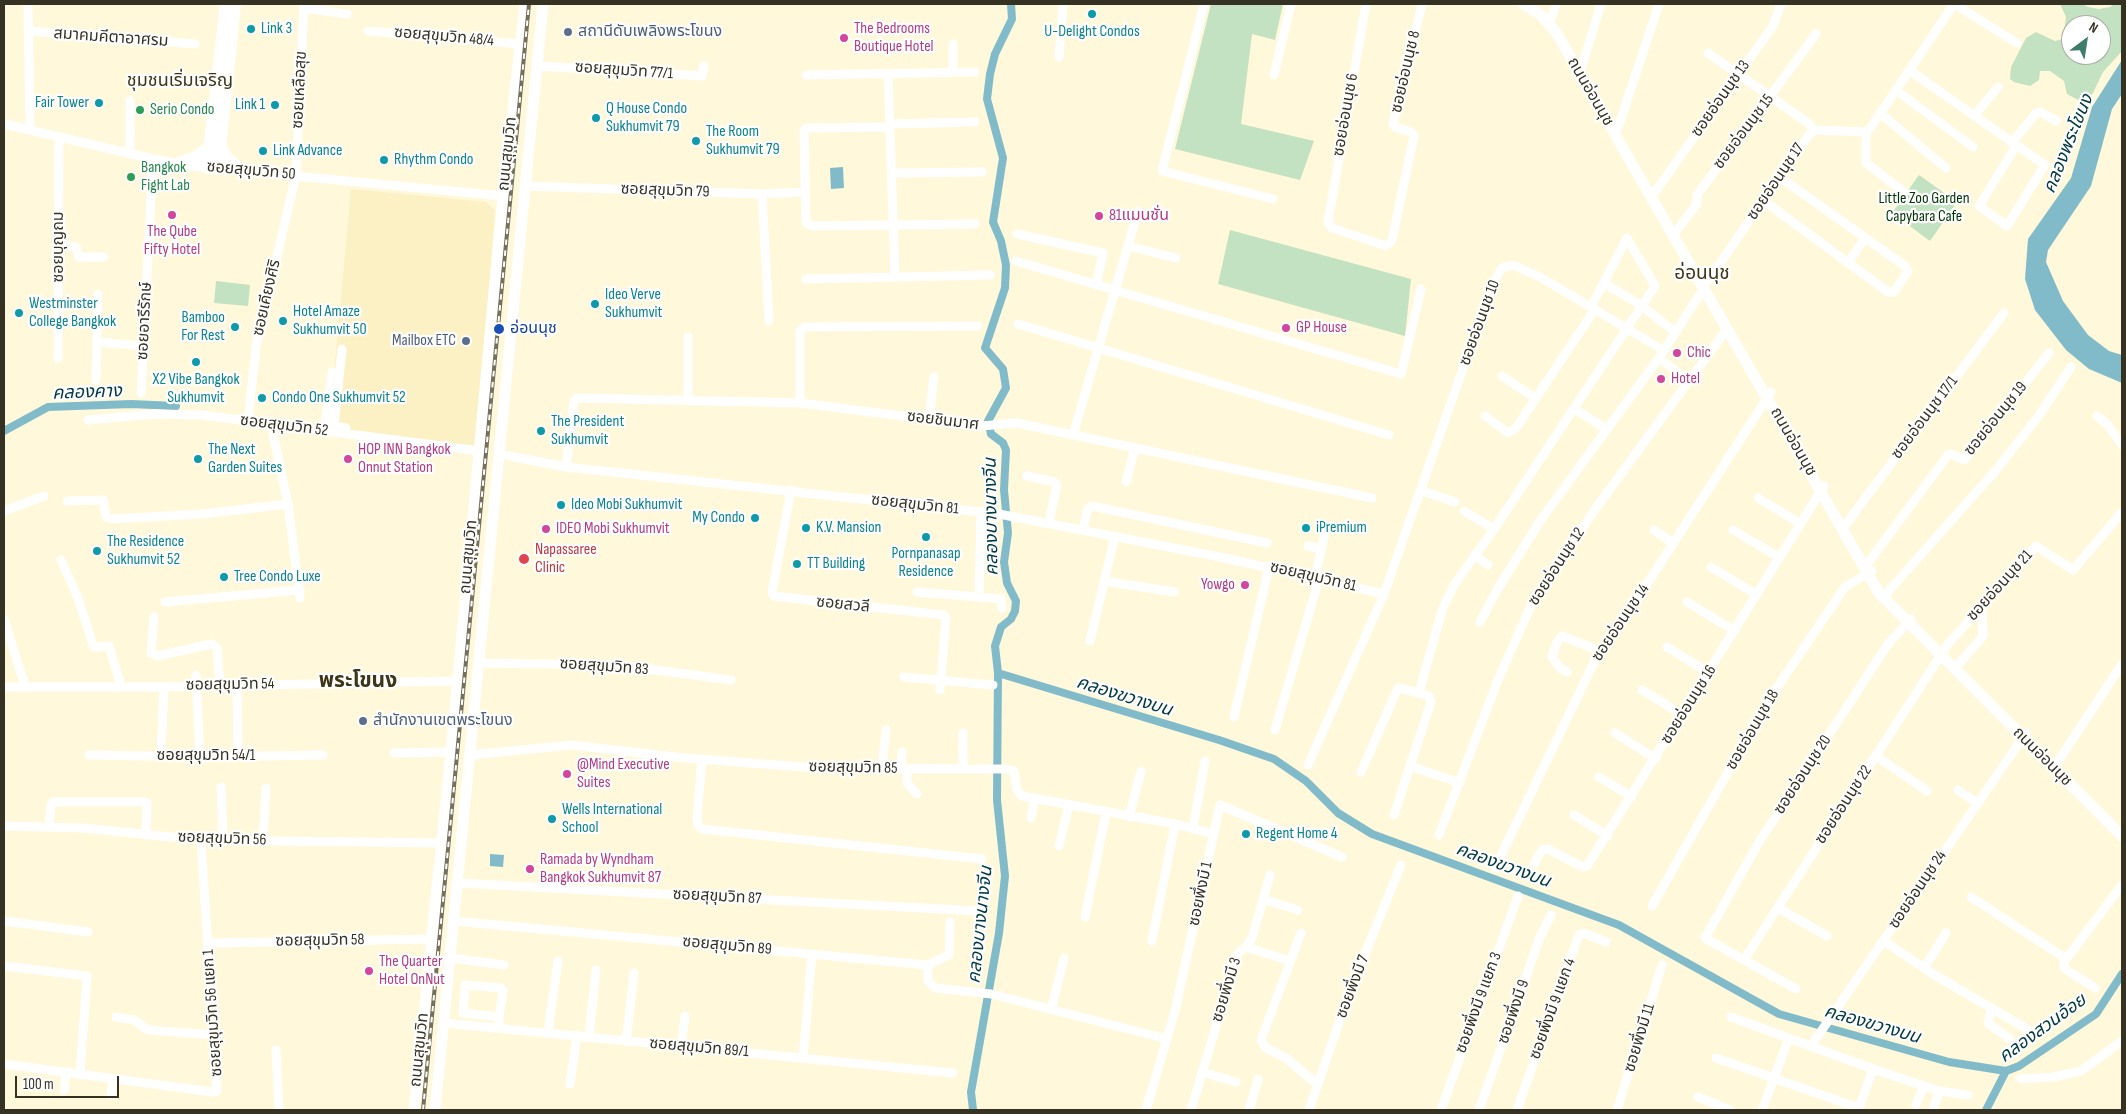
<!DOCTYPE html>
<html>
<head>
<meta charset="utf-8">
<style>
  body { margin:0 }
  #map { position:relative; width:2126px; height:1114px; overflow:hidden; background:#fff8da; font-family:"Sofia Sans Condensed",sans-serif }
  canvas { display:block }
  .frame { position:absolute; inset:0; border:5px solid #353123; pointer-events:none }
  .north { position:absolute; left:2061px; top:15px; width:50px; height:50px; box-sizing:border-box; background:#fff; border:1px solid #aeada7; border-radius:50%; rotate:31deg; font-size:14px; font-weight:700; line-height:20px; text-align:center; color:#353123 }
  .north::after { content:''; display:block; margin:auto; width:18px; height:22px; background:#3d7d6a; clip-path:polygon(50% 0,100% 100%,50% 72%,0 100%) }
  .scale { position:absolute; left:15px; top:1076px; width:104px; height:22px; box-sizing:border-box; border:2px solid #353123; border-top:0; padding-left:6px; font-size:15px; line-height:18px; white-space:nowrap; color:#353123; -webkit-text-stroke:4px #fff; paint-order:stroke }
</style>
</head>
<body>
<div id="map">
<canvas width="2126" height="1114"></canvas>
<div class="frame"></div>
<div class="north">N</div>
<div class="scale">100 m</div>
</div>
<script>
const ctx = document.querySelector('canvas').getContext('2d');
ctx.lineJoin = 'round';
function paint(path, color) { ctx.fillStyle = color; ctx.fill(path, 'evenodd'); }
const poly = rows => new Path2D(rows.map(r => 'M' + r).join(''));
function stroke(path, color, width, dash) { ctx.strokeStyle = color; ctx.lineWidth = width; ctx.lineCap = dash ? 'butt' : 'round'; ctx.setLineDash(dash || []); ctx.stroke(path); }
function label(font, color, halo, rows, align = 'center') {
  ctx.font = font + ' "Sofia Sans Condensed","Noto Sans Thai",sans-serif'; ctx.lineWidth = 4.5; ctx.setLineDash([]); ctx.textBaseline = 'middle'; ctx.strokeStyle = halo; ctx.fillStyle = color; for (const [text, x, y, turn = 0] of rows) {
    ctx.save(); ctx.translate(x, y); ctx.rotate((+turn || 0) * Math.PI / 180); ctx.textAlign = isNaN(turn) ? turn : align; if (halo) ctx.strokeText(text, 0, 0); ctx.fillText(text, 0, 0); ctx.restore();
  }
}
paint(poly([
  [351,189,486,202,495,210,477,448,329,428]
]), '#fcf1c4');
paint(poly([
  [1211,4,1283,4,1275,40,1252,34,1241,124,1314,141,1300,180,1175,149],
  [2060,4,2083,4,2088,7,2099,9,2110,7,2114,4,2122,4,2122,51,2103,72,2093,93,2084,103,2067,94,2064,81,2050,71,2040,71,2039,80,2030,86,2014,82,2010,79,2011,67,2026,38,2036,32,2055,41,2063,39,2066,17],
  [2071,25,2101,25,2101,55,2071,55],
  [1919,175,1957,202,1930,241,1892,213],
  [1230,230,1411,279,1405,336,1218,284],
  [216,281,250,285,248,306,214,303]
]), '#c2e2c1');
paint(poly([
  [2122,60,2122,94,2112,109,2091,186,2048,250,2046,262,2063,301,2088,335,2109,351,2122,355,2122,383,2089,369,2066,350,2035,310,2025,279,2028,239,2071,178,2092,107],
  [843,167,844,188,831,189,830,168],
  [490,854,504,855,503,867,490,866]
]), '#81bbca');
stroke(poly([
  [4,431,48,407,131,404,176,406],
  [998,673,1219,740,1274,759,1306,781,1338,813,1372,834,1619,925,1779,1014,1949,1062,2006,1071],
  [973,1110,971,1092,999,933,1005,876,997,800,998,673,995,646,1001,627,1011,619,1015,611,1016,601,1007,583,1004,562,1008,533,1004,490,1006,450,1003,443,991,434,988,421,1006,388,1003,369,985,348,1005,288,1006,265,1001,241,993,222,1003,158,987,99,990,74,995,54,1012,19,1011,4],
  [1986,1110,2006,1071,2019,1066,2096,1014,2122,974]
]), '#81bbca', 8);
stroke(poly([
  [28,4,30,130],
  [1204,4,1162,171,1273,199],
  [1366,4,1328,222,1332,228,1386,246,1392,240,1414,136,1411,132,1395,127,1393,124,1422,4],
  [1954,4,2017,43],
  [304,8,347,14],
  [1552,17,1556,4],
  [28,31,195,44],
  [368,31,520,44],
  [953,44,953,72],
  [1708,53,1808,123,1814,130],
  [1059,57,1063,4],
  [537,66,702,76,704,66],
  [1582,66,1601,4],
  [1909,70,2045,165,2007,226,1979,206,2016,146],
  [888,73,895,277],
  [806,75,975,72],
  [1274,75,1291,4],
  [1897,91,1973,147],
  [1881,114,1946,168],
  [1974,116,1998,87],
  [4,124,153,159,191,166,503,196],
  [889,124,975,122],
  [889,127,806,128,804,130,806,223,813,226,975,224],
  [1618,128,1659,4],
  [1866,132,1866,163,1904,192],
  [2012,143,2036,113,2040,112,2057,121],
  [130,154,130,101],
  [892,173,982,172],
  [525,186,762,194,804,192],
  [1655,192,1773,26,1781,4],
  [762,194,769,321],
  [1764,201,1888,292,1894,292,1908,271,1905,266,1781,178],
  [1677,230,1697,204,1697,195,1816,34],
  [1017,234,1103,253,1096,285],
  [59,245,76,247,79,257,104,257],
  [1128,246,1176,258],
  [1016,261,1401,374,1421,289],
  [1848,263,1865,238],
  [806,279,990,275],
  [1707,282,1808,136,1814,130,1866,132,1871,127,1954,4],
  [1604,283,1642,306,1675,332],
  [1018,324,1389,435],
  [688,337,688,401],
  [97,342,143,346],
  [342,349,334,426,346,428],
  [58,358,59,137],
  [1659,358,1689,381],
  [1502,376,1535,398],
  [96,380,98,294],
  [141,393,153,159],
  [800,403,800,331,804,327,978,326],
  [1575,409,1606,429],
  [1485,416,1508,433,1516,428,1595,309],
  [2097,416,2107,424,2122,445],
  [929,419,934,377],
  [88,420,154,414,202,415,480,451],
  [248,421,256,346,296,175,304,4],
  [271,424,288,504,300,598],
  [324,431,332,372],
  [1073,435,1138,211],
  [499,454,566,467,999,514,1225,558,1384,594],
  [566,467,574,401,577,398,800,403,981,426,1017,423,1372,498],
  [1027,476,1054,482,1057,485,1049,522],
  [1126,482,1135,448],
  [791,490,772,592,774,596,944,615,946,618,940,690],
  [1420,490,1455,502],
  [1758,498,1801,524],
  [67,501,103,500,106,517,112,519,202,514,288,504],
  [4,511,44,496],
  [1464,511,1494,529],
  [1846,524,2004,313],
  [1083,530,1087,510,1092,506,1267,543],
  [1654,530,1673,543],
  [1733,530,1780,558],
  [1308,546,1321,549],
  [1475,555,1488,565],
  [61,560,78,598,93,645,94,647,109,646,121,686],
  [1868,563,1948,455,1951,454,1964,460,2049,353],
  [1711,567,1757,595],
  [1315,578,1326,528],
  [1104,581,1174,592],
  [917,592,979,597,981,511],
  [1886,594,1996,470,2038,417,2071,367],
  [979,597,1001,599,1002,608],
  [165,602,300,590],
  [1687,602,1735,631],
  [154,617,151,653,157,656,212,644,217,648,220,684],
  [4,619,25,686],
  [1480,622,1497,590,1540,521,1659,358,1704,288],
  [1090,641,1115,536],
  [1667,647,1709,673],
  [478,663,618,665,731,680],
  [1958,665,1983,636,1982,606],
  [1567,672,1560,668,1552,657,1557,642,1562,636,1600,651],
  [196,675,200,757],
  [904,677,993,685],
  [237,685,238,756],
  [4,687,164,687,457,681],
  [1642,690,1683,715],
  [1234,717,1269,567],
  [1275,730,1319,579],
  [1615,733,1656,759],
  [394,753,451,752],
  [89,755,200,757,323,755],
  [161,755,164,687],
  [470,755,571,745,685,758,817,768,1006,769,1014,771,1017,790,1022,796,1175,824,1214,834],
  [1876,756,1927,791],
  [702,759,697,819,698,825,702,829,982,859],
  [2057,763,2122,664],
  [1308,765,1384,594,1493,283,1502,268,1513,265,1540,277,1663,350],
  [1410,766,1460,783],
  [882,768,886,730],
  [901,769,902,752],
  [907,769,907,783,917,794],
  [963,769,963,733],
  [1361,772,1398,688,1419,693],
  [1599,777,1632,797],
  [221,787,223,840],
  [1958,790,1977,803],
  [1394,815,1431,702,1429,696,1419,693,1442,610,1454,585,1494,529,1655,286,1627,238,1591,307],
  [1574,815,1608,836],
  [1129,817,1141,771],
  [1031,818,1035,798],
  [4,826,83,828,201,840,442,843],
  [49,827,51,805,53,802,144,802,147,803,146,835],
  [1193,828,1205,761],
  [1439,835,1498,680,1533,601,1596,508,1727,329],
  [263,841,266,788],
  [1059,846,1069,805],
  [1534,864,1542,850,1548,849,1583,867,1587,866,1824,486],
  [1495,868,1598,654,1627,615,1771,392],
  [458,883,977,911],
  [1971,897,2065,958],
  [1263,899,1298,910],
  [1652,906,1770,698,1845,587,1872,571],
  [1778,908,1827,936],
  [1085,917,1106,812],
  [4,921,88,932],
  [454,921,928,965,928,981,935,988,991,994,1167,1039],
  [1301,933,1261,1040,1266,1048,1286,1058,1317,1084],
  [1152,941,1175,824],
  [1884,941,1933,974,2037,1035],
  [209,943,432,939],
  [1246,947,1284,959],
  [451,958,504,965],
  [1744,960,1948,644,2036,546,2073,570,2122,512],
  [928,965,949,955,950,922],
  [4,966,87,976,80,1075],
  [1924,968,1946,933],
  [809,986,812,954],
  [2095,988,2064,968,2064,962,2122,885],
  [1796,989,1705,938,1759,842,1888,644,1911,619],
  [1992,1008,1988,1023,2010,1039],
  [1051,1010,1064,958],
  [116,1017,134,1020,148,1030,214,1035],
  [1731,1017,1873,1069,1939,1091,1968,1095],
  [444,1023,953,1073],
  [499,1028,499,1017,463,1013,465,985,501,988,503,991,499,1017],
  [548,1032,558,961],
  [589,1036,596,970],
  [626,1042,634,973],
  [1811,1046,2026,733],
  [681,1047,685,1016],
  [276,1050,279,1110],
  [803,1057,809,992],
  [1716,1058,1859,1108],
  [4,1064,213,1092,217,1091,201,840],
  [1202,1072,1236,1082],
  [2021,1079,2053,1077,2081,1071,2122,1041],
  [570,1084,577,1035],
  [64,1090,66,1073],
  [111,1095,113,1079],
  [1698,1097,1730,1110],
  [1916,1105,1924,1086],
  [1146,1110,1175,1011,1220,805,1342,857],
  [1191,1110,1238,953,1246,947,1252,938,1270,875],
  [1249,1110,1258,1079],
  [1309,1110,1350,991,1401,865],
  [1441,1110,1518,896],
  [1479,1110,1540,937,1551,915],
  [1517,1110,1579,935,1584,933,1606,942],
  [1617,1110,1662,965],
  [1762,1110,1789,1038],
  [1858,1110,1873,1069],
  [1933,1110,1939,1091]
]), '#fff', 9);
stroke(poly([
  [1523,4,1540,14,1556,32,1879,593,2122,836],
  [414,1110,451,752,503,196,525,4],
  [435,1110,543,4]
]), '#fff', 11);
stroke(poly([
  [221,148,228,159,244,172],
  [177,164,196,157,210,146],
  [207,168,226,4],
  [218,169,235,4]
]), '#fff', 12);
const rail = poly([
  [423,1110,529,4]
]);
stroke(rail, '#75705d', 4);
stroke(rail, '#fff', 2, [5.5]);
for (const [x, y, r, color] of [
  [1092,14,5,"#0f9aa8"],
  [251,29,5,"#0f9aa8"],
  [568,32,5,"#5c6f8a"],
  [844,38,5,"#d1479c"],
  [99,103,5,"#0f9aa8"],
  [275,105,5,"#0f9aa8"],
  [140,110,5,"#2e9e5b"],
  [596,118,5,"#0f9aa8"],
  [696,141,5,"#0f9aa8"],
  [263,151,5,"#0f9aa8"],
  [384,160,5,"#0f9aa8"],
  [131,177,5,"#2e9e5b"],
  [172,215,5,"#d1479c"],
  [1099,216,5,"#d1479c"],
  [595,304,5,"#0f9aa8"],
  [19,313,5,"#0f9aa8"],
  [283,321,5,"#0f9aa8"],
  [235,327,5,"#0f9aa8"],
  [1286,328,5,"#d1479c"],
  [499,329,6,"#1a4fb4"],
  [466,341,5,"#5c6f8a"],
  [1677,353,5,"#d1479c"],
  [196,362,5,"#0f9aa8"],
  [1661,379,5,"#d1479c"],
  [262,398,5,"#0f9aa8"],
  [541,431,5,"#0f9aa8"],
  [198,459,5,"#0f9aa8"],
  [348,459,5,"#d1479c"],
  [561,505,5,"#0f9aa8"],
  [755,518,5,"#0f9aa8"],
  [806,528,5,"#0f9aa8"],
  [1306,528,5,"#0f9aa8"],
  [546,529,5,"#d1479c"],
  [926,537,5,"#0f9aa8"],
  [97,551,5,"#0f9aa8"],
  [524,559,6,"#e0444e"],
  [797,564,5,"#0f9aa8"],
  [224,577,5,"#0f9aa8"],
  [1245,585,5,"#d1479c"],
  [363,721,5,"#5c6f8a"],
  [567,774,5,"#d1479c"],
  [552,819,5,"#0f9aa8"],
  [1246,834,5,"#0f9aa8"],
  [530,869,5,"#d1479c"],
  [369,971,5,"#d1479c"]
]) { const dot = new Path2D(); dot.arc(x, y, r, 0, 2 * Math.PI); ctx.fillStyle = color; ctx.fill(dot); stroke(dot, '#fff', 2); }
label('16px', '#0d838f', '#fff', [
  ["Link 3",261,29],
  ["U-Delight Condos",1092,32,"center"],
  ["Fair Tower",89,103,"right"],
  ["Link 1",265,105,"right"],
  ["Q House Condo",606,109],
  ["Sukhumvit 79",606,127],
  ["The Room",706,132],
  ["Sukhumvit 79",706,150],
  ["Link Advance",273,151],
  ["Rhythm Condo",394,160],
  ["Ideo Verve",605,295],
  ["Sukhumvit",605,313],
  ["Westminster",29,304],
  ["College Bangkok",29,322],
  ["Hotel Amaze",293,312],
  ["Sukhumvit 50",293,330],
  ["Bamboo",225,318,"right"],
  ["For Rest",225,336,"right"],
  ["X2 Vibe Bangkok",196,380,"center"],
  ["Sukhumvit",196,398,"center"],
  ["Condo One Sukhumvit 52",272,398],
  ["The President",551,422],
  ["Sukhumvit",551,440],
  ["The Next",208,450],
  ["Garden Suites",208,468],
  ["Ideo Mobi Sukhumvit",571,505],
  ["My Condo",745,518,"right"],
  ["K.V. Mansion",816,528],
  ["iPremium",1316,528],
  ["The Residence",107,542],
  ["Sukhumvit 52",107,560],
  ["Pornpanasap",926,554,"center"],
  ["Residence",926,572,"center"],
  ["TT Building",807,564],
  ["Tree Condo Luxe",234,577],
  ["Wells International",562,810],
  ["School",562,828],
  ["Regent Home 4",1256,834]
], 'left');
label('16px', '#b23c85', '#fff', [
  ["The Bedrooms",854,29],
  ["Boutique Hotel",854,47],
  ["81แมนชั่น",1109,216],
  ["The Qube",172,232,"center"],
  ["Fifty Hotel",172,250,"center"],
  ["GP House",1296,328],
  ["Chic",1687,353],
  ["Hotel",1671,379],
  ["HOP INN Bangkok",358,450],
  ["Onnut Station",358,468],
  ["IDEO Mobi Sukhumvit",556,529],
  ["Yowgo",1235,585,"right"],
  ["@Mind Executive",577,765],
  ["Suites",577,783],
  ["Ramada by Wyndham",540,860],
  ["Bangkok Sukhumvit 87",540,878],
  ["The Quarter",379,962],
  ["Hotel OnNut",379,980]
], 'left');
label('16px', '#4e5e75', '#fff', [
  ["สถานีดับเพลิงพระโขนง",578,32],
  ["Mailbox ETC",456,341,"right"],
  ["สำนักงานเขตพระโขนง",373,721]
], 'left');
label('16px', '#353123', '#fff', [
  ["ซอยสุขุมวิท 48/4",444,37,5],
  ["สมาคมคีตาอาศรม",111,38,4],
  ["ซอยสุขุมวิท 77/1",624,71,4],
  ["ซอยอ่อนนุช 8",1406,72,-77],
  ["ซอยเหลือสุข",300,90,-87],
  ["ถนนอ่อนนุช",1590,92,60],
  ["ซอยอ่อนนุช 13",1721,99,-55],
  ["ซอยอ่อนนุช 6",1346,115,-80],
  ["ซอยอ่อนนุช 15",1744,132,-53],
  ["ถนนสุขุมวิท",508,154,-84],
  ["ซอยสุขุมวิท 50",251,171,5],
  ["ซอยอ่อนนุช 17",1776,182,-56],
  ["ซอยสุขุมวิท 79",665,191,2],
  ["ซอยบุญถม",59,247,-90],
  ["ซอยเคียงศิริ",267,298,-77],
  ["ซอยอารีรักษ์",145,321,-87],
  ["ซอยอ่อนนุช 10",1480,323,-70],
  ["ซอยอ่อนนุช 17/1",1925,418,-53],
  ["ซอยอ่อนนุช 19",1996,419,-51],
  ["ซอยชินมาศ",943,421,7],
  ["ซอยสุขุมวิท 52",284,426,7],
  ["ถนนอ่อนนุช",1793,442,60],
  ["ซอยสุขุมวิท 81",915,505,6],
  ["ถนนสุขุมวิท",469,557,-85],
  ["ซอยอ่อนนุช 12",1557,567,-57],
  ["ซอยสุขุมวิท 81",1313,577,13],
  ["ซอยอ่อนนุช 21",2000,586,-48],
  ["ซอยสวลี",843,605,6],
  ["ซอยอ่อนนุช 14",1621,623,-56],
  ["ซอยสุขุมวิท 83",604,667,4],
  ["ซอยสุขุมวิท 54",230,685,-1],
  ["ซอยอ่อนนุช 16",1689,705,-58],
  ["ซอยอ่อนนุช 18",1753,730,-60],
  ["ซอยสุขุมวิท 54/1",206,756],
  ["ถนนอ่อนนุช",2042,757,45],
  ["ซอยสุขุมวิท 85",853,768,1],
  ["ซอยอ่อนนุช 20",1803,775,-57],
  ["ซอยอ่อนนุช 22",1844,805,-57],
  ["ซอยสุขุมวิท 56",222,839,2],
  ["ซอยอ่อนนุช 24",1918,890,-56],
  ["ซอยพึ่งมี 1",1201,894,-78],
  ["ซอยสุขุมวิท 87",717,897,3],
  ["ซอยสุขุมวิท 58",320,941,-1],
  ["ซอยสุขุมวิท 89",727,946,5],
  ["ซอยพึ่งมี 7",1353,987,-69],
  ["ซอยพึ่งมี 3",1227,990,-73],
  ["ซอยพึ่งมี 9 แยก 3",1479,1003,-70],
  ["ซอยพึ่งมี 9 แยก 4",1553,1009,-70],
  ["ซอยพึ่งมี 9",1514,1012,-71],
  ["ซอยสุขุมวิท 56 แยก 1",213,1013,-94],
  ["ซอยพึ่งมี 11",1640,1038,-73],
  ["ซอยสุขุมวิท 89/1",699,1048,5],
  ["ถนนสุขุมวิท",420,1050,-84]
]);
label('16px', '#27864d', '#fff', [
  ["Serio Condo",150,110],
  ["Bangkok",141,168],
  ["Fight Lab",141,186]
], 'left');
label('16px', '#003605', '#fff', [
  ["Little Zoo Garden",1924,199],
  ["Capybara Cafe",1924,217]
]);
label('16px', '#164399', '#fff', [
  ["อ่อนนุช",510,329]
], 'left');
label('16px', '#be3a42', '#fff', [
  ["Napassaree",535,550],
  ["Clinic",535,568]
], 'left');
label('18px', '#3e3616', '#fff', [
  ["ชุมชนเริ่มเจริญ",180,81]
]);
label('italic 18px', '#003843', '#fff', [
  ["คลองพระโขนง",2069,144,-68],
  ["คลองคาง",87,393,-2],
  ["คลองบางนางจีน",992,517,-91],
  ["คลองขวางบน",1124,697,17],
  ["คลองขวางบน",1503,866,20],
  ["คลองบางนางจีน",981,925,-84],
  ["คลองขวางบน",1872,1025,16],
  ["คลองสวนอ้อย",2043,1029,-36]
]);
label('19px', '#3e3616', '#fff', [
  ["อ่อนนุช",1702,274]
]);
label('bold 21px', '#3e3616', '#fff', [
  ["พระโขนง",358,682]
]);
</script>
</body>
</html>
